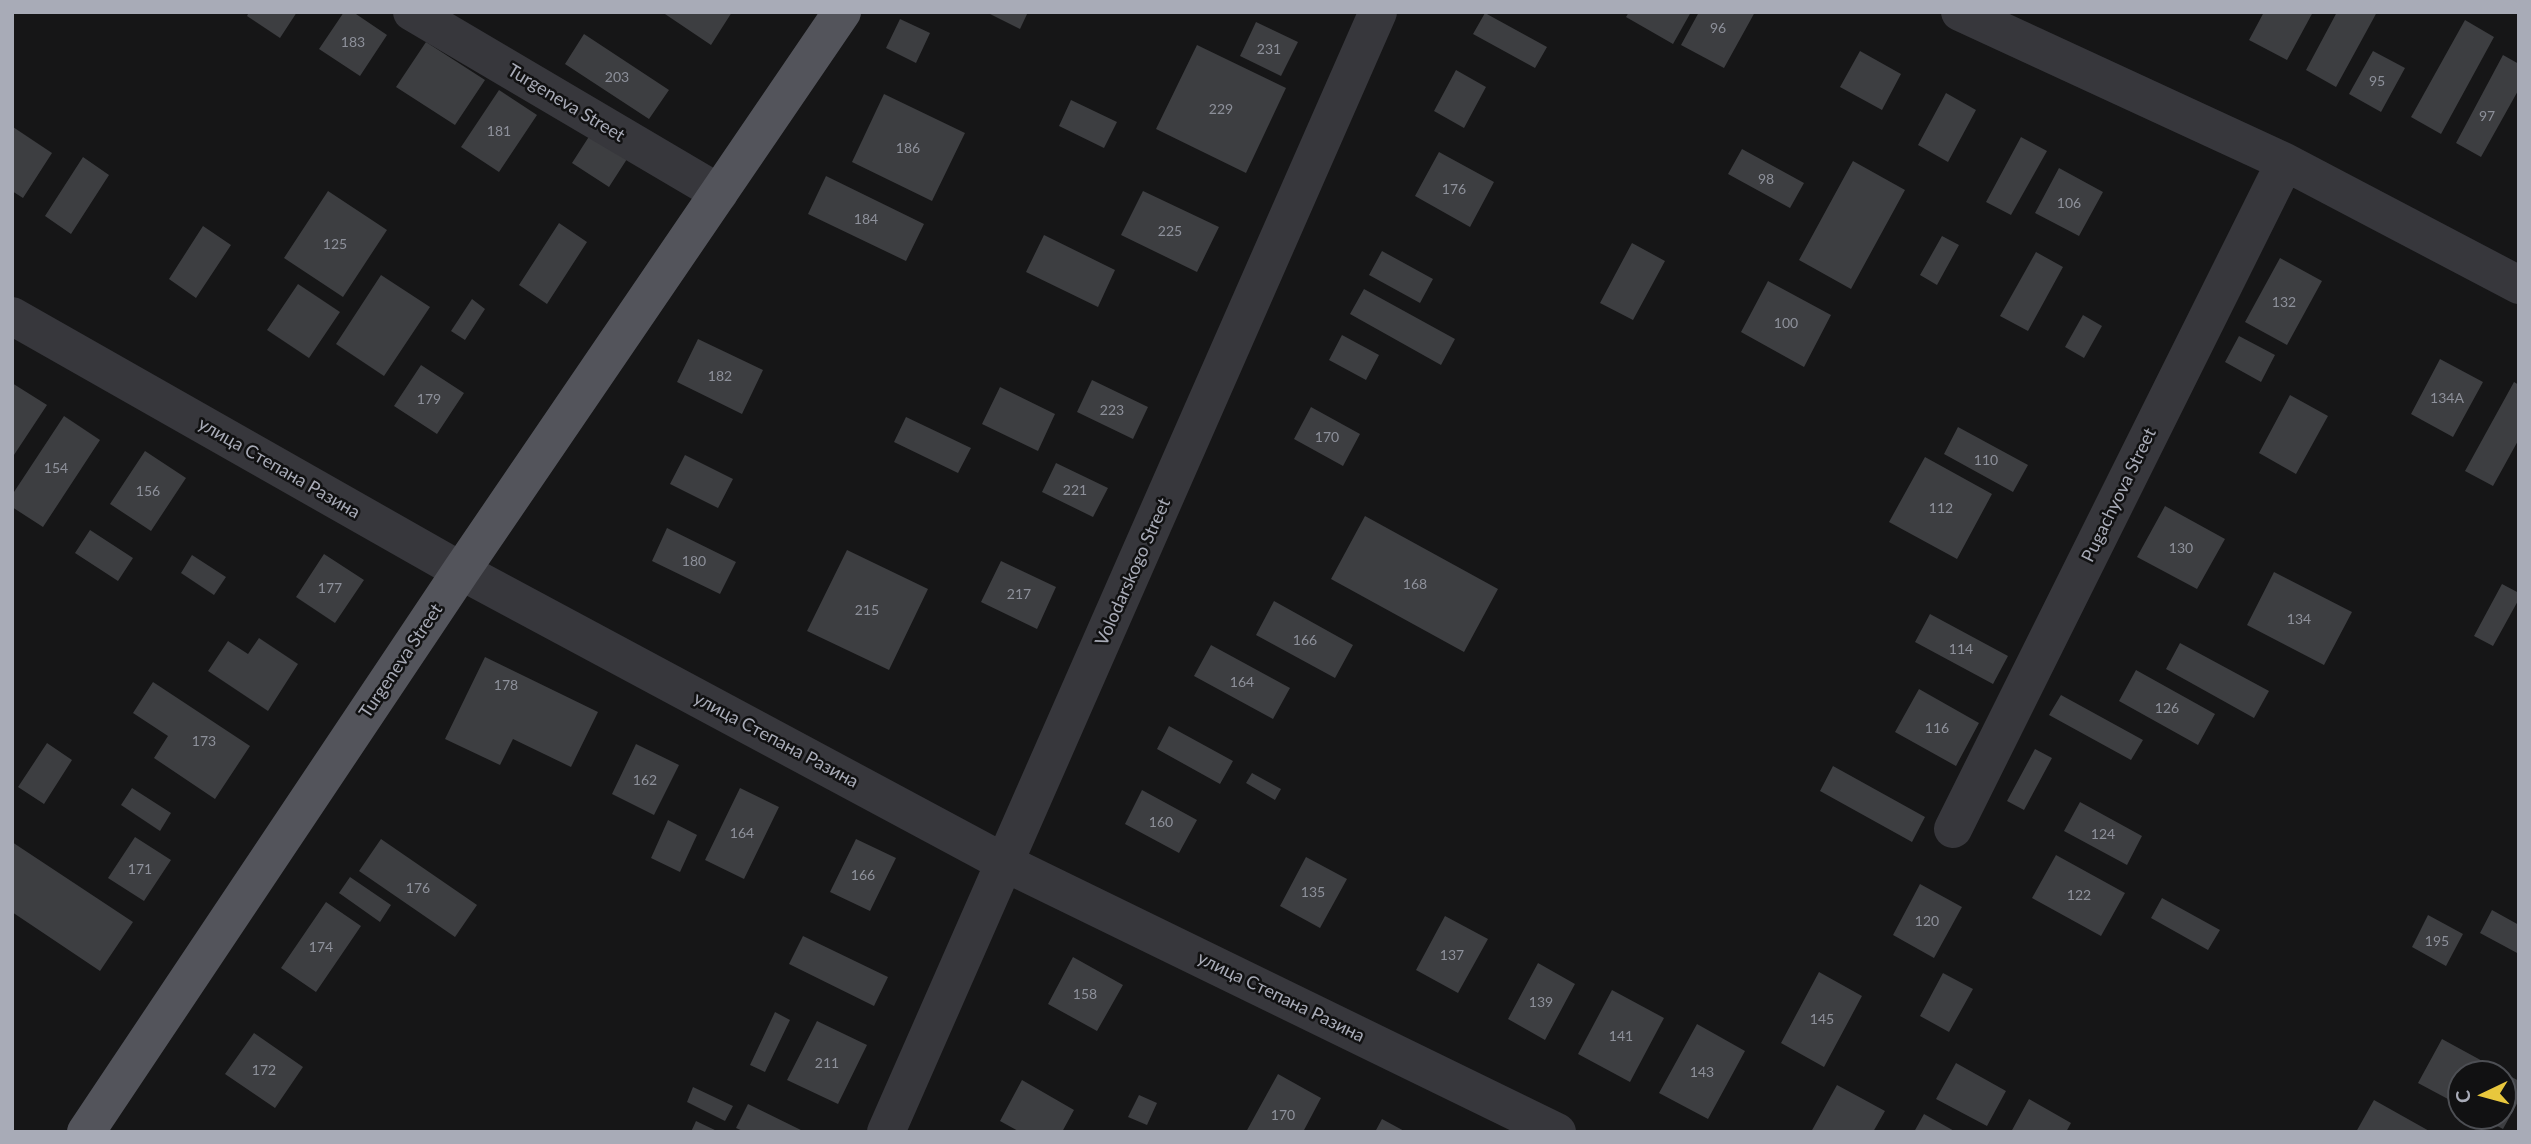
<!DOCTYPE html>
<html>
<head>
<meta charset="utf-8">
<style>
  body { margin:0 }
  #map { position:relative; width:2531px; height:1144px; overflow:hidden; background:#161617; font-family:Lato,sans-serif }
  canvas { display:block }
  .frame { position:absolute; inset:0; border:14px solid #a8abb7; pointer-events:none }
  .north { position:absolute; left:2447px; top:1060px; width:70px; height:70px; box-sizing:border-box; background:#111112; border:2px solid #4d4f54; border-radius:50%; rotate:265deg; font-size:19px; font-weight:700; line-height:28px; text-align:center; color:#a8abb7 }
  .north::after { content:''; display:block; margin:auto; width:24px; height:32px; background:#e8c73d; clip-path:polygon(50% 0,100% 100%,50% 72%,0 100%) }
</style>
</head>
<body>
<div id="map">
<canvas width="2531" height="1144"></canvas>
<div class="frame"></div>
<div class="north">С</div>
</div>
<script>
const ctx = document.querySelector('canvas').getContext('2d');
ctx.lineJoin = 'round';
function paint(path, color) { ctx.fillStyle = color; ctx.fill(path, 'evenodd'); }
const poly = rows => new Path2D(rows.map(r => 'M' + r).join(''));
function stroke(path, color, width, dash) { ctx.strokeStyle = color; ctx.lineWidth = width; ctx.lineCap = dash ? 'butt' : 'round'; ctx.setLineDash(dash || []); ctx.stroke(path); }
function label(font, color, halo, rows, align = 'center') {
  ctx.font = font + ' Lato,sans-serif'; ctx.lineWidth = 5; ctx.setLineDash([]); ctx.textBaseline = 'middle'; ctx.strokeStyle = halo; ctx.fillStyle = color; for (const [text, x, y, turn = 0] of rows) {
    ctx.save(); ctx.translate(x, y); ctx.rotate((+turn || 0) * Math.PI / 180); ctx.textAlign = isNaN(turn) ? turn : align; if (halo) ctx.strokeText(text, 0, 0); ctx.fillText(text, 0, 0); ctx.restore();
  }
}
paint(poly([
  [249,12,297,12,280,38,247,16],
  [344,12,353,12,387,35,360,76,319,49],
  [662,12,732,12,711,45],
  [986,12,1028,12,1020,29],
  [1629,12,1691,12,1673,44,1626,17],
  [1699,12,1755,12,1724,68,1681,45],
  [2264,12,2313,12,2287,60,2249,40],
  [2337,12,2377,12,2336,87,2306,70],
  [1485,13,1547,47,1535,68,1473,34],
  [900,19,930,33,916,63,886,48],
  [2465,20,2494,37,2441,134,2411,117],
  [1256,22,1298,42,1281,76,1240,56],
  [584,34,669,90,649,119,565,64],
  [426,42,485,80,455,125,396,87],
  [1197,45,1286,88,1246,173,1156,129],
  [1860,51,1901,74,1882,110,1840,87],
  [2373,51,2405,68,2381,112,2349,94],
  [2503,55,2519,64,2519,89,2481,157,2456,143],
  [1456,70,1486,87,1464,128,1434,111],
  [499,90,537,115,499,172,461,147],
  [1946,93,1976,110,1948,162,1918,145],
  [884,94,965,133,932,201,852,162],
  [1071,100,1117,122,1104,148,1059,126],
  [13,127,52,153,23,198,12,191],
  [590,135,627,159,609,187,572,163],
  [2021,137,2047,151,2011,215,1986,202],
  [1742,149,1804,183,1790,208,1728,174],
  [1439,152,1494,182,1470,227,1415,196],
  [83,157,109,175,71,234,45,216],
  [1853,161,1905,190,1851,289,1799,260],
  [2059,168,2103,192,2079,236,2035,213],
  [826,176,924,224,906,261,808,214],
  [328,191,387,230,343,297,284,258],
  [1143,191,1219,227,1197,272,1121,235],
  [559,223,587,242,547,304,519,285],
  [203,226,231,245,196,298,169,279],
  [1044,235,1115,270,1098,307,1026,272],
  [1942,236,1959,245,1937,285,1920,275],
  [1632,243,1665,261,1633,320,1600,303],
  [1382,251,1433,279,1420,303,1369,275],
  [2036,252,2063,267,2028,331,2000,316],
  [2280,258,2322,281,2287,345,2245,322],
  [381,275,430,307,384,376,336,344],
  [1768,281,1831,315,1804,367,1741,332],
  [298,284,340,312,309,358,267,330],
  [1364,289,1455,339,1441,365,1350,314],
  [472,299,485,309,465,340,451,331],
  [2083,315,2102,326,2084,358,2065,347],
  [1342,335,1379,355,1366,380,1329,360],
  [2239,336,2275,355,2261,382,2225,362],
  [698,339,763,370,742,414,677,382],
  [2440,359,2483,382,2453,437,2411,414],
  [421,365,464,393,437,434,394,406],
  [1092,380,1148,407,1133,439,1077,412],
  [2514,382,2519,385,2519,439,2493,486,2465,471],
  [12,383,47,405,12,458],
  [1000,387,1055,414,1038,451,982,424],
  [2290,395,2328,416,2296,474,2259,453],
  [1311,407,1360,434,1343,466,1294,439],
  [64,416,100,440,43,527,12,507,12,495],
  [906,417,971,448,958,473,894,442],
  [1958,427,2028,465,2013,492,1944,454],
  [145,451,186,478,151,531,110,504],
  [685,455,733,479,718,508,670,484],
  [1925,457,1992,494,1957,559,1889,522],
  [1056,463,1108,488,1093,517,1042,492],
  [2165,506,2225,539,2197,589,2137,557],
  [1365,516,1498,589,1464,652,1331,579],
  [667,528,736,562,720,594,652,561],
  [90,530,133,558,118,581,75,553],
  [847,550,928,589,889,670,807,631],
  [324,554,364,580,335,623,296,597],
  [192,555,226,577,214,595,181,573],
  [1001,561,1056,587,1037,629,981,602],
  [2274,572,2352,612,2324,665,2247,625],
  [2502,584,2519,593,2519,599,2493,646,2474,636],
  [1274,601,1353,645,1335,678,1256,635],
  [1930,614,2008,656,1993,684,1915,642],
  [259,638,298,664,268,711,208,671,228,641,248,654],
  [2180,643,2269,691,2254,718,2166,669],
  [1211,645,1290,688,1273,719,1194,676],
  [485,657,598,712,571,767,513,739,500,765,445,739],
  [2136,670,2215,714,2198,745,2119,701],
  [153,682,250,746,215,799,154,758,168,736,133,713],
  [1919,689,1979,723,1956,766,1895,732],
  [2061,695,2143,740,2131,760,2049,715],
  [1169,726,1233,761,1220,784,1157,749],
  [47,743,72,760,44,804,18,787],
  [636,744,679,765,654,815,612,794],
  [2035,749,2052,758,2024,810,2007,801],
  [1833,766,1925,817,1912,842,1820,791],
  [1252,773,1281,789,1275,800,1246,783],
  [132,788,171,813,160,831,121,805],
  [740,788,779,807,744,879,705,860],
  [1142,790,1197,820,1179,853,1125,824],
  [2080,802,2142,836,2127,865,2064,831],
  [668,820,697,835,680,872,651,858],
  [135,837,171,860,144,901,108,878],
  [381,839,477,905,455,937,359,871],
  [856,839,896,858,870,911,830,892],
  [12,842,133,922,100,971,12,912],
  [2056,855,2125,893,2101,936,2032,898],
  [1306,857,1347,879,1320,928,1280,906],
  [350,877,391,905,380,922,339,893],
  [1920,884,1962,907,1934,958,1893,935],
  [2162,898,2220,930,2208,950,2151,918],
  [326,902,361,926,316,992,281,968],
  [2492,910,2519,925,2519,954,2480,933],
  [2428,915,2463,934,2446,966,2412,947],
  [1445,916,1488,939,1458,993,1416,970],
  [803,936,888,977,874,1006,789,964],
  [1073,957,1123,985,1097,1031,1048,1004],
  [1538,963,1575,984,1545,1040,1508,1019],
  [1819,972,1862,996,1824,1067,1781,1043],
  [1943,973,1973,989,1949,1032,1920,1016],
  [1612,990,1664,1018,1630,1082,1578,1054],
  [775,1012,790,1020,765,1072,750,1065],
  [817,1021,867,1045,838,1104,787,1080],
  [1697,1024,1745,1051,1708,1119,1659,1093],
  [254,1033,303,1067,275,1108,225,1074],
  [2442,1039,2519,1081,2519,1100,2503,1129,2478,1116,2503,1116,2503,1074,2461,1074,2461,1106,2418,1083],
  [1956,1063,2006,1091,1987,1126,1936,1099],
  [1278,1074,1321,1098,1303,1132,1246,1132],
  [1022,1080,1074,1110,1062,1132,1020,1132,1000,1121],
  [1837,1085,1885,1111,1873,1132,1811,1132],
  [693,1087,733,1106,725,1121,687,1102],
  [1139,1095,1157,1103,1147,1125,1128,1117],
  [2029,1099,2071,1123,2066,1132,2011,1132],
  [2374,1100,2431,1132,2356,1132],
  [748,1104,805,1132,745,1132,736,1128],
  [1924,1114,1956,1132,1914,1132],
  [1382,1119,1406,1132,1375,1132],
  [696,1121,719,1132,691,1132]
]), '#3d3e41');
stroke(poly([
  [412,12,719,193],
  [1960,12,2285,162,2519,285],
  [12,316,461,571,1005,863,1557,1132],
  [1953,829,2285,162],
  [886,1132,1378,12]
]), '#37373c', 38);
stroke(poly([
  [86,1132,461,571,842,12]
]), '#53545b', 38);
label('14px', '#8d909a', null, [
  ["96",1718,28],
  ["183",353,42],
  ["231",1269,49],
  ["203",617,77],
  ["95",2377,81],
  ["229",1221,109],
  ["97",2487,116],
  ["181",499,131],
  ["186",908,148],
  ["98",1766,179],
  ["176",1454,189],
  ["106",2069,203],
  ["184",866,219],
  ["225",1170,231],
  ["125",335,244],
  ["132",2284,302],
  ["100",1786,323],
  ["182",720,376],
  ["134А",2447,398],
  ["179",429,399],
  ["223",1112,410],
  ["170",1327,437],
  ["110",1986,460],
  ["154",56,468],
  ["221",1075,490],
  ["156",148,491],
  ["112",1941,508],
  ["130",2181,548],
  ["180",694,561],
  ["168",1415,584],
  ["177",330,588],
  ["217",1019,594],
  ["215",867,610],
  ["134",2299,619],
  ["166",1305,640],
  ["114",1961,649],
  ["164",1242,682],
  ["178",506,685],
  ["126",2167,708],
  ["116",1937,728],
  ["173",204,741],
  ["162",645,780],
  ["160",1161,822],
  ["164",742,833],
  ["124",2103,834],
  ["171",140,869],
  ["166",863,875],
  ["176",418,888],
  ["135",1313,892],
  ["122",2079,895],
  ["120",1927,921],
  ["195",2437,941],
  ["174",321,947],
  ["137",1452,955],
  ["158",1085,994],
  ["139",1541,1002],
  ["145",1822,1019],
  ["141",1621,1036],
  ["211",827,1063],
  ["172",264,1070],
  ["143",1702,1072],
  ["170",1283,1115]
]);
label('18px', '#a8abb7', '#111112', [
  ["Turgeneva Street",566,103,31],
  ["улица Степана Разина",279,468,30],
  ["Pugachyova Street",2119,495,-64],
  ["Volodarskogo Street",1133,572,-66],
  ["Turgeneva Street",401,661,-56],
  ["улица Степана Разина",776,740,28],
  ["улица Степана Разина",1281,997,26]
]);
</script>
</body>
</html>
